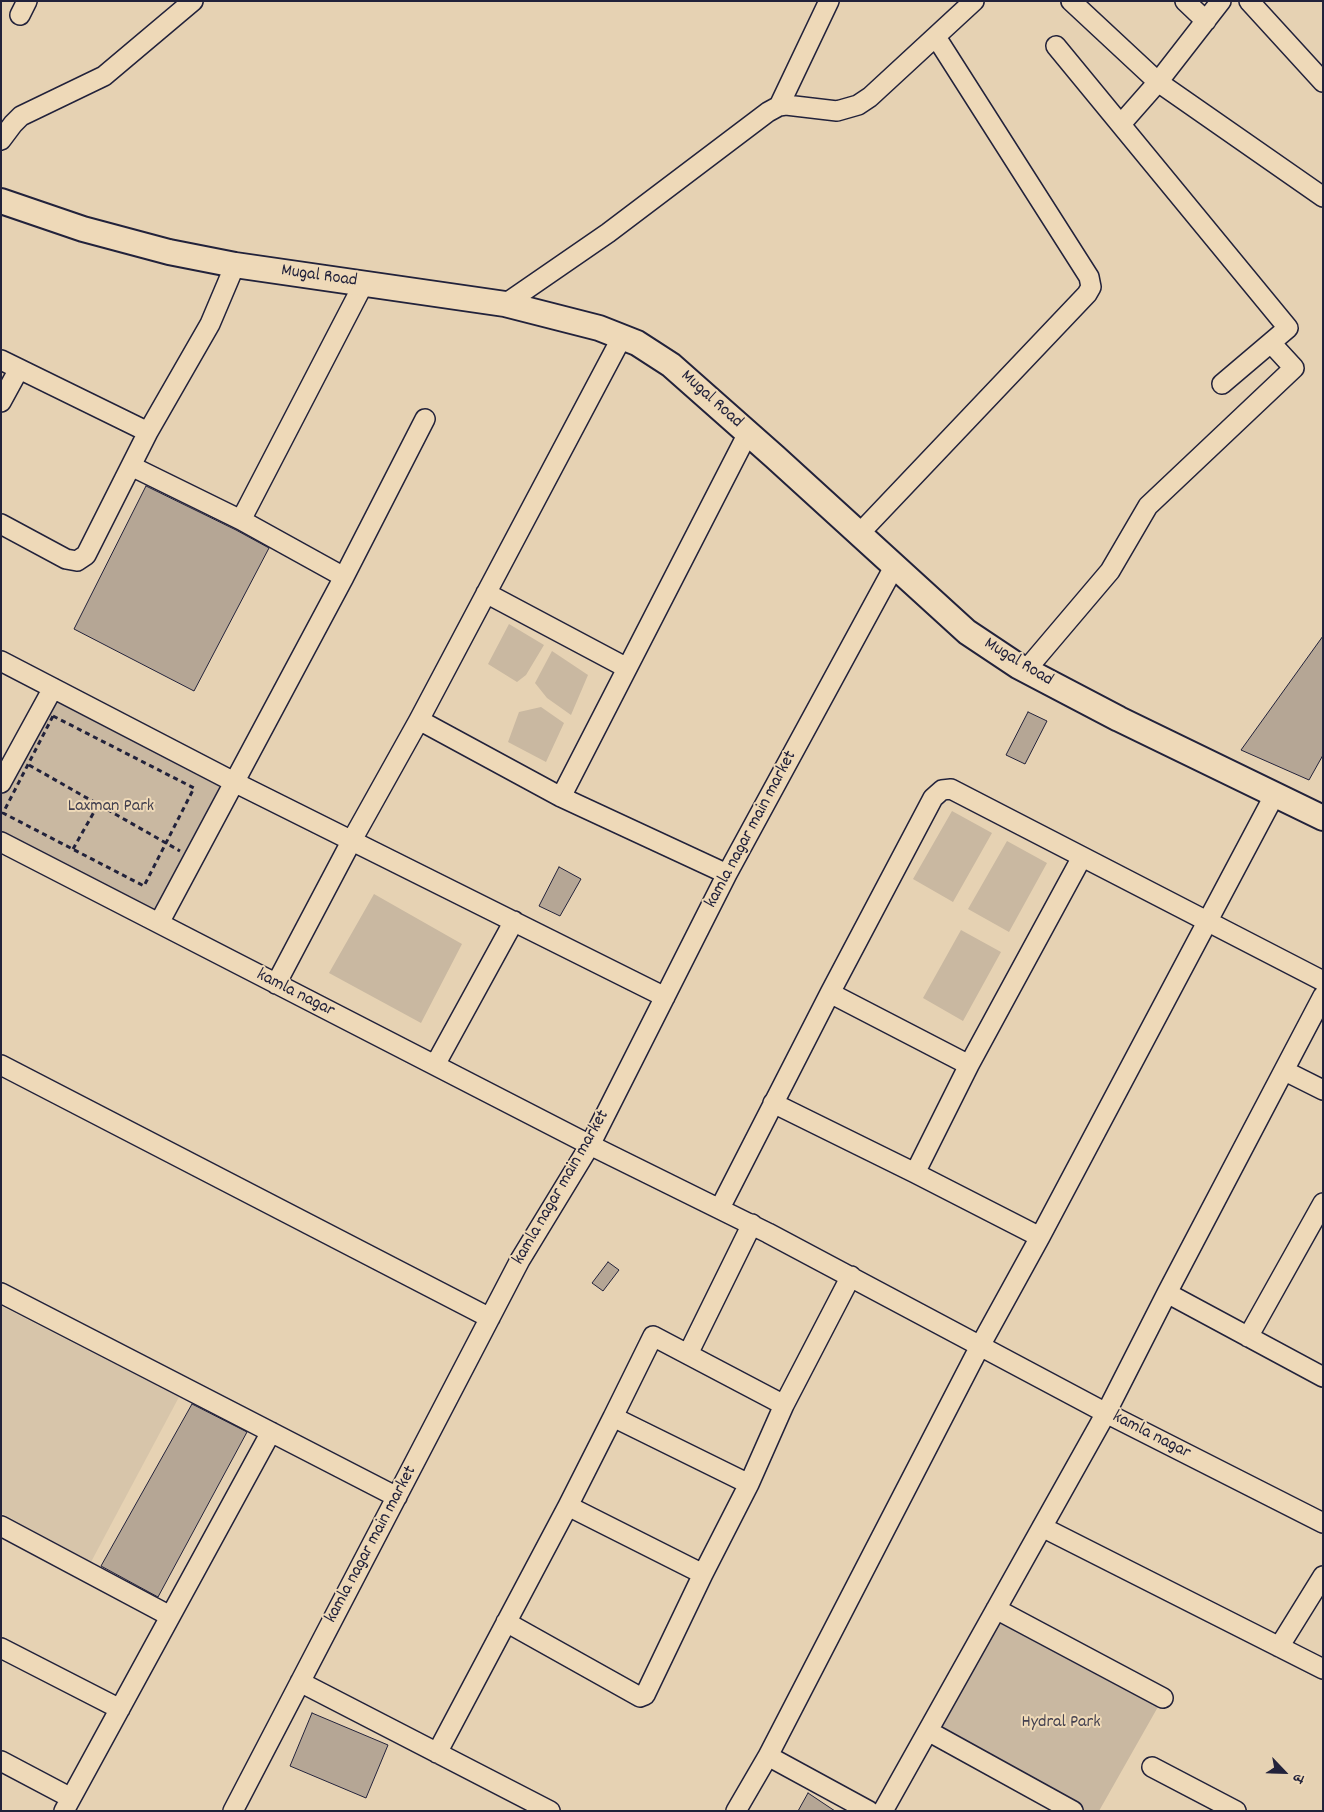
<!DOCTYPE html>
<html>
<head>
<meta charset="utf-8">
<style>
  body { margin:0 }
  #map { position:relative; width:1324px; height:1812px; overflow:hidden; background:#e6d2b3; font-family:Dekko,"Playpen Sans Deva",sans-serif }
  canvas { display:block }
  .frame { position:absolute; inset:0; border:2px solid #22223b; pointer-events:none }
  .north { position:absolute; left:1259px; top:1747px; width:50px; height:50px; -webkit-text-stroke:4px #eed9b8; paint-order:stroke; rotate:114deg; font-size:14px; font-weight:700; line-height:20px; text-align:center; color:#22223b }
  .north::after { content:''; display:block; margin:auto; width:18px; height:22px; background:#22223b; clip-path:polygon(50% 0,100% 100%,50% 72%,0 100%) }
</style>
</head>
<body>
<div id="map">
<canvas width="1324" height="1812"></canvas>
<div class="frame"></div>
<div class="north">उ</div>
</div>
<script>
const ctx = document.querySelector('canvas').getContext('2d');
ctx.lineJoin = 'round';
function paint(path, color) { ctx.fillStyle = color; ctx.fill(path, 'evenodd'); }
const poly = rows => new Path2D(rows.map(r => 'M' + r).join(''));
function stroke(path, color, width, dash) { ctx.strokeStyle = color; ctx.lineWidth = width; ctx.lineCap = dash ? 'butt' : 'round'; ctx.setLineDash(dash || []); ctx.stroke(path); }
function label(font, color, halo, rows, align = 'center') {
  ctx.font = font + ' Dekko,sans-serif'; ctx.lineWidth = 4; ctx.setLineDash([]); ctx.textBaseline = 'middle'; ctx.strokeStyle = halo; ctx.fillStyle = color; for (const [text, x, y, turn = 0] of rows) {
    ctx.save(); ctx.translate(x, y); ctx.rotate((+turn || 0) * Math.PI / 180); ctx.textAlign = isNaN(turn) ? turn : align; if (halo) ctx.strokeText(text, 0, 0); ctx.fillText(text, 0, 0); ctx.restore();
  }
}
paint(poly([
  [1,1306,179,1397,91,1562,1,1513]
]), '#d7c5aa');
paint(poly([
  [509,624,544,645,526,675,517,682,488,664],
  [552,651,588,675,571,715,547,698,535,683],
  [53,688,234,782,159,923,1,842,1,795],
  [541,707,564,723,546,762,508,742,519,712],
  [952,811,992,833,953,902,913,879],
  [1007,841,1047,863,1009,932,968,909],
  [374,894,462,944,421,1023,329,973],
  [961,930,1001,952,963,1021,923,998],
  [996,1609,1163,1698,1099,1811,1073,1811,928,1731]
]), '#c9b8a1');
const building = poly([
  [146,486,236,530,269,548,194,691,74,629,146,486],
  [1323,636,1323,755,1309,780,1241,750,1323,636],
  [1028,712,1047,721,1025,764,1006,755,1028,712],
  [559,867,581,879,560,916,539,906,559,867],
  [608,1262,619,1270,603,1291,592,1283,608,1262],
  [192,1404,247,1432,158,1597,101,1566,192,1404],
  [312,1713,388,1745,366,1798,290,1766,312,1713],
  [808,1793,835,1811,798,1811,808,1793]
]);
paint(building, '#b5a695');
stroke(building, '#22223b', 1);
const minor = poly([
  [1071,1,1158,82,1323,197],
  [1185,1,1206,21],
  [1249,1,1323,82],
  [20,15,27,1],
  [1056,46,1288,328,1222,384],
  [779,106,829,1],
  [1121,124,1158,82,1221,1],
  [1,140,13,124,21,116,104,76,193,1],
  [505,304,608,233,768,112,779,106,786,105,837,111,858,105,870,97,974,1],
  [1,360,148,432],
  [1,402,19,369],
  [131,466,241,520,344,577,159,923],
  [241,520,364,283],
  [1,524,66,559,77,561,86,555,148,432,210,324,235,265],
  [859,534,1087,294,1091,287,1089,277,936,37],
  [344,577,425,419],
  [486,593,627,668],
  [1,661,234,782,665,997],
  [1026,670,1110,571,1148,506,1294,368,1271,343],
  [419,720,561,797,727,874],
  [1,783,53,688],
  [561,797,748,433],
  [1,842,590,1145,768,1233,1106,1413,1323,1523],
  [276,984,352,840,419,720,622,337],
  [830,993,969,1065],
  [1,1065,490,1318],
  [435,1065,514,921],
  [1285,1071,1323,1090],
  [773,1103,915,1173,1040,1237],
  [915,1173,969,1065,1082,857],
  [720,1208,830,993,933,798,942,790,951,789,1323,981],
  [1,1293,397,1497],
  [1167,1293,1323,1377],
  [1248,1337,1323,1203],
  [688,1354,752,1224],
  [613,1417,653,1336,784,1405],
  [1,1526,170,1616],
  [1042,1527,1323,1669],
  [703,1574,749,1484,784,1405,851,1276],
  [996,1609,1163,1698],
  [506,1622,640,1697,645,1695,703,1574,568,1506],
  [1279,1647,1323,1576],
  [1,1648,120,1709],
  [300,1682,550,1811],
  [928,1731,1073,1811],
  [437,1753,568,1506,613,1417,749,1484],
  [768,1756,980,1346,1040,1237,1274,796],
  [1,1761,71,1798],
  [1152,1767,1236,1811],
  [64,1811,271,1432],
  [233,1811,520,1260,590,1145,727,874,894,567],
  [736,1811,768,1756,869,1811],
  [883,1811,1106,1413,1167,1293,1323,996]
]);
const tertiary = poly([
  [1,201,83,229,169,252,235,265,505,304,599,328,637,343,671,365,775,457,967,632,1018,666,1119,719,1323,818]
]);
stroke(minor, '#22223b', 22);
stroke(tertiary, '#22223b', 28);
stroke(poly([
  [53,716,194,788,144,886,3,813,53,716],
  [29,765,180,851],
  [73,849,98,805]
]), '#22223b', 3, [5, 4]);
stroke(minor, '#eed9b8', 19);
stroke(tertiary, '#eed9b8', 24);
label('18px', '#22223b', '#eed9b8', [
  ["Mugal Road",319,277,8],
  ["Mugal Road",711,400,42],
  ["Mugal Road",1018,663,31],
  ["kamla nagar main market",752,830,-62],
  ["kamla nagar",295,994,27],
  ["kamla nagar main market",562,1188,-60],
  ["kamla nagar",1151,1436,27],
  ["kamla nagar main market",372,1545,-62]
]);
label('18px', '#43404f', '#eed9b8', [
  ["Laxman Park",111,808],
  ["Hydral Park",1061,1724]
]);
</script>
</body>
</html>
